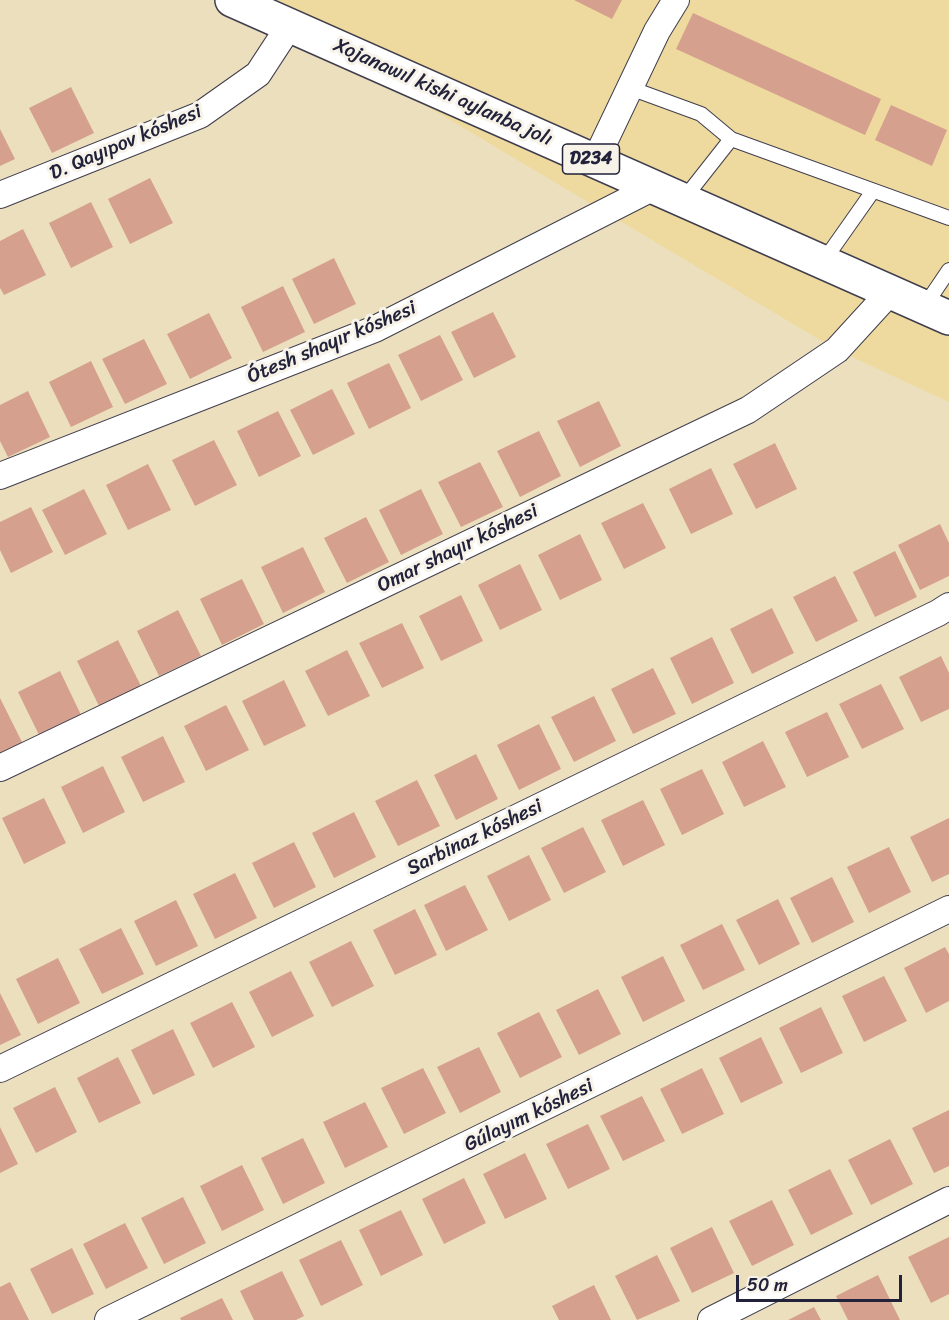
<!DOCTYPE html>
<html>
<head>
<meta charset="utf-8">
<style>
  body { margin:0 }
  #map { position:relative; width:949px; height:1320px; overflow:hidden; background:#ecdfbd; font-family:Sriracha,sans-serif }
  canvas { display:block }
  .scale { position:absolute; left:736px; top:1275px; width:166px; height:27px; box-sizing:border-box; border:3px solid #22223b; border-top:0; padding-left:8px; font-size:18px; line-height:21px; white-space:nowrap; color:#22223b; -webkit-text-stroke:4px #f7f3e8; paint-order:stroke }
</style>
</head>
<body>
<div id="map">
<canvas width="949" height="1320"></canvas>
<div class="scale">50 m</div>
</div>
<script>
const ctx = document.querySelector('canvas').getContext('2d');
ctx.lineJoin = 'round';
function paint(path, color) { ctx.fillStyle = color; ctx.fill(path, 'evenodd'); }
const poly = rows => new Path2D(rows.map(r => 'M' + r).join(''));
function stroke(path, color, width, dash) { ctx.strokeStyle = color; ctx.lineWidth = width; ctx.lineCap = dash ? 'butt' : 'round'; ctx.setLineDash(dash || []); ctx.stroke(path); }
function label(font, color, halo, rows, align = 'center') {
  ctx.font = font + ' Sriracha,sans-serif'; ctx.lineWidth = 6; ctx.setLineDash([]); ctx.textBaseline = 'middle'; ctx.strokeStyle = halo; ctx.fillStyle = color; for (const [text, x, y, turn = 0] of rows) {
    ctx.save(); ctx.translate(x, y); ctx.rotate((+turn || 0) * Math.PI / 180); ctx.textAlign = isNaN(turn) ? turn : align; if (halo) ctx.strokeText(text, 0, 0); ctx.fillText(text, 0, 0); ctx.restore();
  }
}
paint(poly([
  [242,0,949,0,949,402,837,350,302,32]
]), '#eeda9e');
paint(poly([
  [574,0,622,0,612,19],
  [693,13,881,99,865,135,676,49],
  [71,87,94,133,52,153,29,108],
  [891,105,947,130,932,166,875,140],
  [0,129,15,159,0,166],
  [150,178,173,223,130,244,108,199],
  [91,202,113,247,71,268,49,223],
  [23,229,46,275,4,295,0,288,0,241],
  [334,258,356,304,314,324,292,279],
  [283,286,305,332,263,352,241,307],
  [493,312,516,357,474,378,451,332],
  [209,313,232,358,190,379,167,334],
  [440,335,463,380,421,401,398,355],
  [144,339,167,384,125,404,102,359],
  [91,361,113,407,71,427,49,382],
  [389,363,411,408,369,429,347,383],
  [332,389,355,434,313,455,290,410],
  [28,391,50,437,8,457,0,441,0,405],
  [599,401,621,446,580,467,557,421],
  [278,411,301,456,259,477,237,431],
  [539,431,561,476,520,497,497,451],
  [214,440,237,485,195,506,172,460],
  [775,443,797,489,756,509,733,464],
  [480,462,503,507,461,527,438,482],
  [148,464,171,510,128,530,106,485],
  [711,468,733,514,691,534,669,489],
  [84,489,107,534,65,555,42,510],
  [421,489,443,534,401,555,379,510],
  [643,503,666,548,624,569,601,523],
  [31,507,53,552,11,573,0,550,0,522],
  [366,517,389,562,347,583,324,538],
  [940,524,949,543,949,576,920,590,898,545],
  [580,534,602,580,560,600,538,555],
  [303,547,325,592,283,613,261,567],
  [895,551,917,597,875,617,853,572],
  [520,564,542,610,500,630,478,585],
  [835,576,858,621,816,642,793,597],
  [242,579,264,624,222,645,200,599],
  [461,595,483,641,441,661,419,616],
  [772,608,794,653,752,674,730,629],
  [178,610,201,656,159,676,137,631],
  [402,623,424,668,382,688,359,643],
  [712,637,734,683,692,704,670,658],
  [118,640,141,686,99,706,77,661],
  [347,650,370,696,328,716,305,671],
  [941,656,949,673,949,709,921,722,899,677],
  [653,668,676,714,633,734,611,689],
  [60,671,82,717,40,737,18,692],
  [284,680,306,726,264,746,242,701],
  [881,684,904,729,862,749,839,704],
  [594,696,616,741,574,762,551,717],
  [0,698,23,744,0,755],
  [226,705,249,750,206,771,184,726],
  [827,712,849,757,807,777,785,732],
  [539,724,561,769,519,790,497,745],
  [163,736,185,782,143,802,121,757],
  [763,741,786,787,744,807,722,762],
  [476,754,498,799,456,820,434,775],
  [103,766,125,812,83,833,61,787],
  [702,769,724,814,682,835,660,789],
  [417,780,440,826,398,846,375,801],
  [44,798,66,843,24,864,2,818],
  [643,800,665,845,623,866,601,820],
  [354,812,376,857,334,878,312,833],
  [949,818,949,874,932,882,910,837],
  [583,827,606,872,564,893,541,848],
  [294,842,316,887,274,908,252,863],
  [889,847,911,892,869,913,847,867],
  [529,855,551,900,509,921,487,876],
  [235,873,257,918,215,939,193,894],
  [832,877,854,922,812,943,790,898],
  [465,885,488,930,446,951,424,905],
  [778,899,800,944,759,965,736,920],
  [176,900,198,946,156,966,134,921],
  [415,909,437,955,395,975,373,930],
  [722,924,745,970,703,990,680,945],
  [121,928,144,974,102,994,79,949],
  [351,941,374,986,332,1007,309,962],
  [945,947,949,954,949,1001,926,1013,904,968],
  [663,956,685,1001,643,1022,621,977],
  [58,958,80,1003,38,1024,16,979],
  [291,971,314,1016,272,1037,249,992],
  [884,976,907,1021,864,1042,842,996],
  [598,989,621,1034,579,1055,556,1010],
  [0,993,21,1035,0,1045],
  [232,1002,255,1047,213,1068,190,1023],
  [821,1007,843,1053,801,1073,779,1028],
  [539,1012,562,1057,520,1078,497,1033],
  [173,1029,195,1075,153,1095,131,1050],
  [761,1037,783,1083,741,1103,719,1058],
  [479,1047,501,1092,460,1113,437,1067],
  [118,1057,141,1103,99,1123,77,1078],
  [423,1068,446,1113,404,1134,381,1088],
  [702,1068,724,1114,682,1134,660,1089],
  [55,1087,77,1132,36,1153,13,1108],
  [642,1096,665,1141,623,1161,600,1116],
  [365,1102,388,1147,345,1168,323,1122],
  [949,1110,949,1166,934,1173,912,1128],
  [588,1124,610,1169,568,1189,546,1144],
  [0,1127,18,1164,0,1173],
  [303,1138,325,1183,283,1204,261,1158],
  [890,1139,913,1184,871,1205,848,1160],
  [525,1153,547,1199,505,1219,483,1174],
  [242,1165,264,1210,222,1231,200,1186],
  [830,1169,853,1214,811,1235,788,1190],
  [464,1178,486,1223,444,1244,422,1199],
  [183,1197,206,1243,164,1264,141,1218],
  [772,1200,794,1245,752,1266,729,1221],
  [401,1210,423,1255,381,1276,359,1230],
  [125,1223,148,1268,106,1289,83,1244],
  [712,1227,734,1273,692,1293,670,1248],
  [949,1237,949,1294,931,1303,908,1257],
  [341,1240,363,1285,321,1306,299,1260],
  [72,1248,94,1294,52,1314,30,1269],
  [657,1255,680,1301,637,1320,615,1276],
  [282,1271,304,1316,296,1320,254,1320,240,1291],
  [878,1275,900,1320,848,1320,836,1296],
  [10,1282,29,1320,0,1320,0,1287],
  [594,1285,611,1320,559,1320,552,1306],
  [222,1298,233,1320,181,1320,180,1318],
  [814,1307,821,1320,788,1320]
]), '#d5a18e');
const lane = poly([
  [630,88,701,114,731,139,949,218],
  [683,200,731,139],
  [823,262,873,191],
  [924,307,949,270]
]);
const street = poly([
  [595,161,657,31,676,0],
  [0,195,200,115,258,74,290,25],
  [0,476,375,329,654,187],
  [0,768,748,410,837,350,890,292],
  [0,1069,938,613,949,606],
  [108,1320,949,909],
  [711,1320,949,1200]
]);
const primary = poly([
  [232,0,949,318]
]);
stroke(lane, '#403e4e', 16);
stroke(street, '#403e4e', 28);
stroke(primary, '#403e4e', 36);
stroke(lane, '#fff', 14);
stroke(street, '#fff', 26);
stroke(primary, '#fff', 33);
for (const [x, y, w] of [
  [591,159,57]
]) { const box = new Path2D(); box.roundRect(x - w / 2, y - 15, w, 30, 4.5); ctx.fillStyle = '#f7f3e8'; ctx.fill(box); stroke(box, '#22223b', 1.5); }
label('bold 18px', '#22223b', null, [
  ["D234",591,159]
]);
label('20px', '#22223b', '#f7f3e8', [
  ["Xojanawıl kishi aylanba jolı",443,93,24],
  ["D. Qayıpov kóshesi",126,143,-23],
  ["Ótesh shayır kóshesi",332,343,-23],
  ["Omar shayır kóshesi",458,549,-26],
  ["Sarbinaz kóshesi",475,838,-26],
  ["Gúlayım kóshesi",529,1116,-26]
]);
</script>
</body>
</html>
